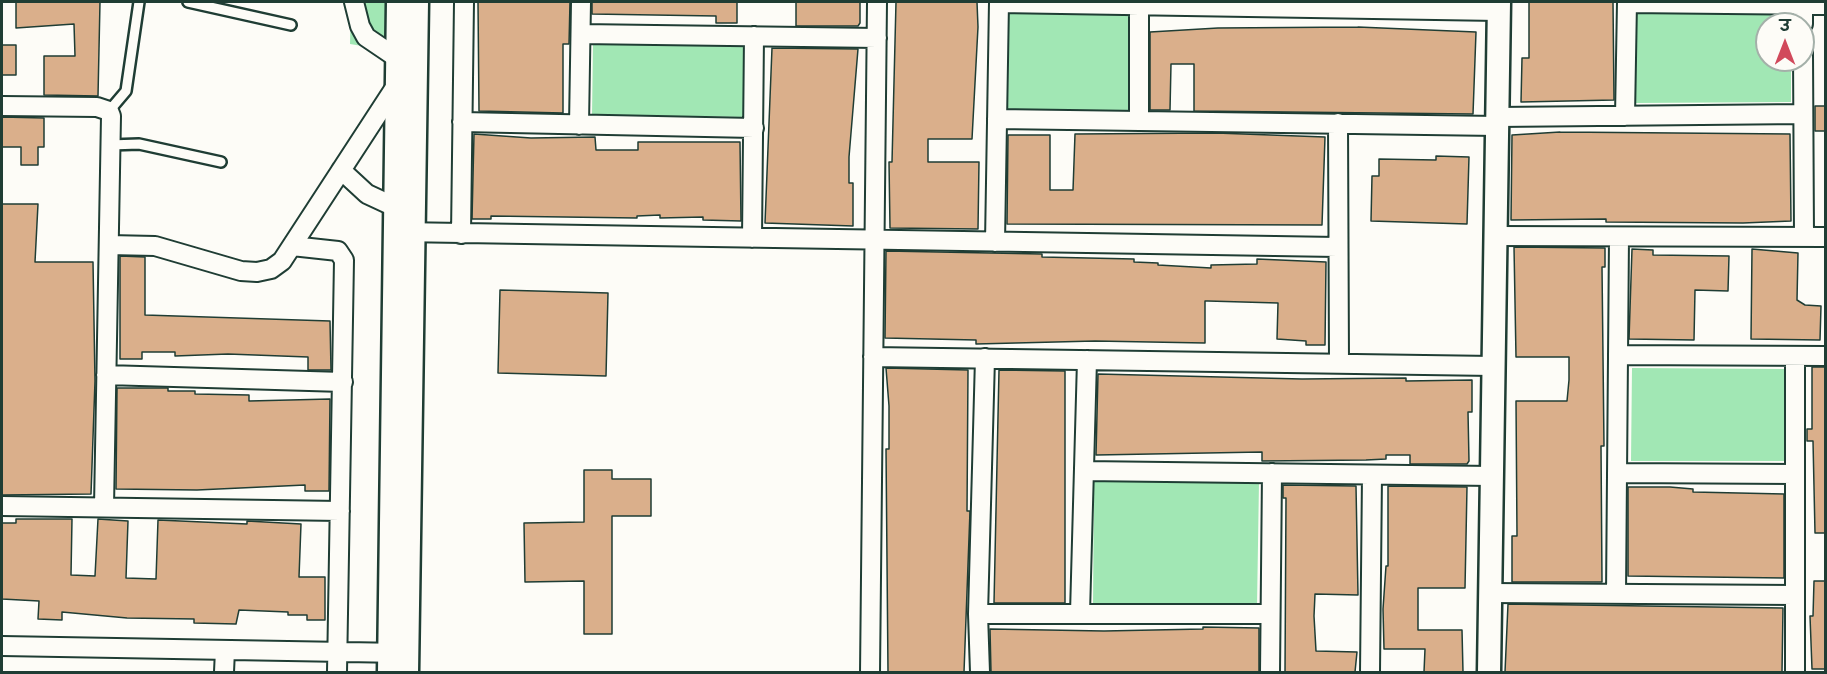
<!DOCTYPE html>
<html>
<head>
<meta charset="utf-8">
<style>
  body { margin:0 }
  #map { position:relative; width:1827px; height:674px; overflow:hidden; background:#fdfcf7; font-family:"Architects Daughter","Playpen Sans Deva",sans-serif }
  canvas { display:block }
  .frame { position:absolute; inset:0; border:3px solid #1f3d34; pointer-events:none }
  .north { position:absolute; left:1755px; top:12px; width:60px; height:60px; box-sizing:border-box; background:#fdfcf7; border:2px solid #a4b0a9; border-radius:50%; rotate:0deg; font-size:16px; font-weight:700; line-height:24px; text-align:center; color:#1f3d34 }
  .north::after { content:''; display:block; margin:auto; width:21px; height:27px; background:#d1495b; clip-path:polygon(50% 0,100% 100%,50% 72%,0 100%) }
</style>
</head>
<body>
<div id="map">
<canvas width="1827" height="674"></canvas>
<div class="frame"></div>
<div class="north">उ</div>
</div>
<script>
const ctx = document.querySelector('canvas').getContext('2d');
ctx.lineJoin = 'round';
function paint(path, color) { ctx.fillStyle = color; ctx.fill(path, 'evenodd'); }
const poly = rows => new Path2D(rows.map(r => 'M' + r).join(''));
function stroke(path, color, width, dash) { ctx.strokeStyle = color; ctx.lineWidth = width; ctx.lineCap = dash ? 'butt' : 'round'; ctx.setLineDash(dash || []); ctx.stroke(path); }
paint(poly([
  [351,2,387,2,386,50,350,44],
  [1009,13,1130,14,1130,111,1008,110],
  [1636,13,1791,13,1791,24,1767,24,1767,60,1791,60,1791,102,1636,103],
  [593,44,746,46,746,117,592,115],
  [1632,368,1785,369,1785,461,1631,461],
  [1094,480,1259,482,1257,606,1093,605]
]), '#a1e7b4');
const building = poly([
  [16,2,100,2,98,96,44,95,44,56,75,56,74,24,16,28,16,2],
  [478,2,570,2,569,44,563,44,563,113,479,111,478,2],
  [592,2,737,2,737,23,716,23,716,16,592,14,592,2],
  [796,2,860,2,860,23,858,26,796,26,796,2],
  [896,2,977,2,978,27,972,139,928,139,928,162,979,162,978,229,890,228,889,162,892,162,896,2],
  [1529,2,1613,2,1614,100,1521,102,1522,58,1529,58,1529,2],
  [1358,27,1476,32,1473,114,1194,111,1194,64,1171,64,1170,110,1150,110,1150,32,1218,28,1358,27],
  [2,45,16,45,16,75,2,75,2,45],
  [772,48,858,49,849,157,849,183,853,183,853,226,765,223,772,48],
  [1815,106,1826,106,1826,131,1815,131,1815,106],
  [2,117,44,118,44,147,38,147,38,165,21,165,21,147,2,147,2,117],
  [1560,132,1790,134,1791,221,1743,223,1606,222,1606,219,1511,220,1512,135,1560,132],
  [1216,133,1325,137,1322,225,1007,224,1008,135,1050,135,1050,190,1073,190,1075,134,1216,133],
  [474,134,531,138,595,137,596,150,638,150,638,142,740,142,741,221,703,220,703,217,660,218,660,215,637,216,637,218,491,216,491,219,472,219,474,134],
  [1436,156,1469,157,1467,224,1371,221,1372,176,1379,176,1379,159,1436,160,1436,156],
  [2,204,38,204,35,262,93,262,95,381,91,494,2,495,2,204],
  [1514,247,1605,248,1605,267,1602,267,1604,446,1601,446,1602,582,1512,582,1512,536,1517,536,1516,401,1567,401,1569,380,1569,357,1516,357,1514,247],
  [1632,249,1653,250,1653,255,1729,256,1728,291,1695,290,1694,340,1629,339,1632,249],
  [1752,249,1798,253,1797,300,1805,305,1821,306,1820,340,1751,339,1752,249],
  [886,251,1042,254,1042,257,1134,259,1134,262,1158,263,1158,265,1211,268,1211,265,1257,264,1257,259,1326,262,1325,345,1306,345,1306,341,1277,339,1278,303,1208,301,1205,301,1205,343,1095,341,976,344,976,340,885,338,886,251],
  [120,256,145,257,145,315,330,321,331,370,308,370,308,357,228,354,175,356,175,352,142,352,142,359,120,359,120,256],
  [500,290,608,293,606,376,498,373,500,290],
  [1812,367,1826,367,1826,533,1815,533,1813,441,1807,441,1807,429,1812,429,1812,367],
  [886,368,968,370,967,511,970,511,964,672,888,672,886,449,889,449,889,406,886,368],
  [999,370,1065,371,1065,603,994,603,999,370],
  [1098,374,1302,379,1406,378,1406,381,1472,380,1472,412,1468,412,1469,461,1467,464,1410,464,1410,455,1386,455,1386,459,1366,460,1262,461,1262,452,1096,455,1098,374],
  [117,388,168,388,168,391,195,391,195,394,249,395,249,401,330,399,329,491,305,491,305,485,197,490,116,489,117,388],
  [584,470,612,470,612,479,651,479,651,516,612,516,612,634,584,634,584,581,525,582,524,523,584,522,584,470],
  [1283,485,1356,486,1358,595,1315,594,1314,616,1316,651,1357,652,1355,672,1285,672,1286,498,1283,498,1283,485],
  [1388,486,1467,487,1465,588,1418,588,1418,630,1462,630,1463,672,1424,672,1425,649,1384,649,1383,609,1386,566,1388,566,1388,486],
  [1628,487,1670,487,1693,489,1693,492,1784,494,1784,578,1628,576,1628,487],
  [16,519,72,519,71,575,95,576,98,519,128,521,126,578,156,579,158,520,247,524,247,521,301,524,299,577,325,577,325,620,307,620,307,615,288,615,288,612,239,610,236,624,194,623,194,619,127,618,62,612,62,620,38,619,39,601,2,599,2,523,16,523,16,519],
  [1814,581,1826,581,1826,669,1812,669,1810,616,1813,616,1814,581],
  [1508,604,1783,608,1782,672,1505,672,1508,604],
  [1203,627,1259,628,1259,672,991,672,990,629,1104,631,1203,629,1203,627]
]);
paint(building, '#daaf8b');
stroke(building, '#1f3d34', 1.5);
const service = poly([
  [188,2,291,25],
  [109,111,126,91,139,2],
  [110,145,139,144,221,162]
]);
const minor = poly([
  [354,2,360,26,366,37,397,58],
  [999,3,1498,11],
  [1627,3,1826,5],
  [1803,5,1803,24],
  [581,34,877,38],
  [1803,53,1804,237],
  [2,106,97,107,109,111,111,116,104,507],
  [1625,116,1627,2],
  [1497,117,1803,114],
  [997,119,1497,126],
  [1139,121,1139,5],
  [462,122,754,128],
  [1338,123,1339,363],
  [579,125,581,2],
  [341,170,367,194,395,207],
  [400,232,1337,247],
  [461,234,464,2],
  [1495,236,1826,237],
  [752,238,754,36],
  [995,242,999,2],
  [109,245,155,246,241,271,257,272,271,269,282,261,396,86],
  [292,246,338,251,344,260,337,672],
  [1618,355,1826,356],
  [1795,356,1795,672],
  [873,357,1493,366],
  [106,375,343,382],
  [1084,471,1492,476],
  [1617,473,1795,474],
  [2,506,340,511],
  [1490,593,1795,595],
  [1616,594,1619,237],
  [1080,613,1087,360],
  [978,614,1269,614],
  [2,646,402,653],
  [224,672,225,650],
  [870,672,877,2],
  [980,672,978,614,985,358],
  [1270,672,1272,473],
  [1370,672,1372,475]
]);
const tertiary = poly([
  [389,672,398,2],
  [407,672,417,2],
  [1489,672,1499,2]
]);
stroke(service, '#1f3d34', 14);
stroke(minor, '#1f3d34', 22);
stroke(tertiary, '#1f3d34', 27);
stroke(service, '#fdfcf7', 9);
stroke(minor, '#fdfcf7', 18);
stroke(tertiary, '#fdfcf7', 22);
</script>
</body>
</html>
